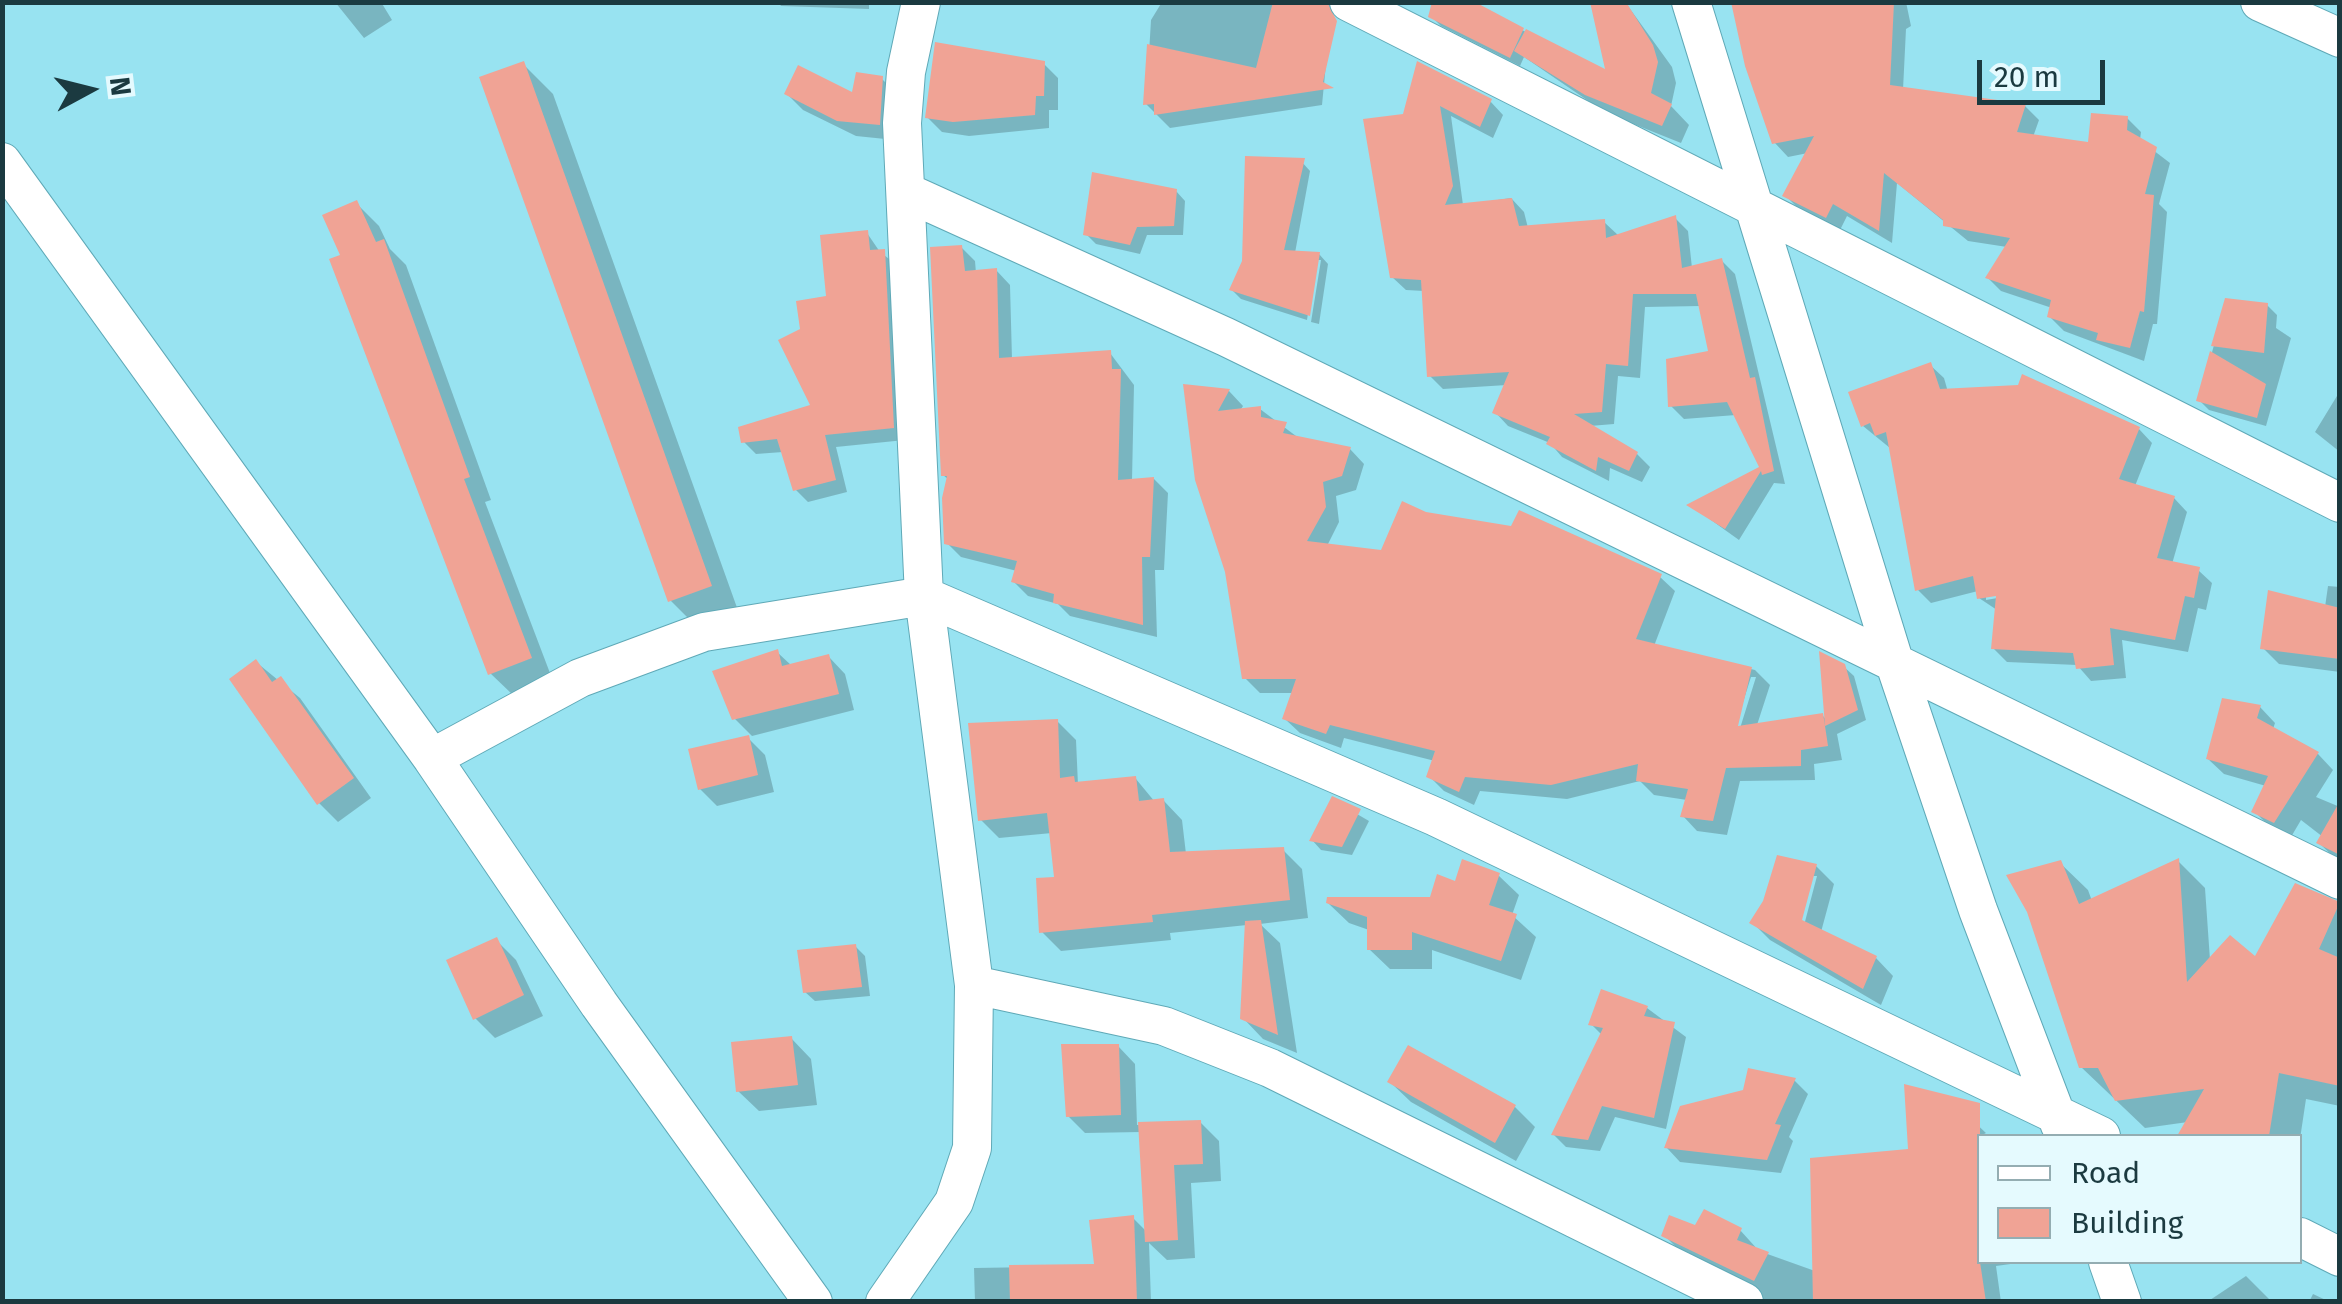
<!DOCTYPE html>
<html>
<head>
<meta charset="utf-8">
<style>
  body { margin:0 }
  #map { position:relative; width:2342px; height:1304px; overflow:hidden; background:#98e3f1; font-family:"Fira Sans",sans-serif }
  canvas { display:block }
  .frame { position:absolute; inset:0; border:5px solid #1b3a40; pointer-events:none }
  .legend { position:absolute; left:1977px; top:1134px; width:325px; height:130px; box-sizing:border-box; background:#e5fafe; border:2px solid #94adb2; margin:0; padding:12px 18px; list-style:none; font-size:30px; color:#1b3a40 }
  .legend li { display:flex; align-items:center; gap:20px; height:50px }
  .legend b { width:50px; border:2px solid #94adb2 }
  .north { position:absolute; left:40px; top:40px; width:100px; height:100px; -webkit-text-stroke:8px #e5fafe; paint-order:stroke; rotate:83deg; font-size:28px; font-weight:700; line-height:40px; text-align:center; color:#1b3a40 }
  .north::after { content:''; display:block; margin:auto; width:35px; height:45px; background:#1b3a40; clip-path:polygon(50% 0,100% 100%,50% 72%,0 100%) }
  .scale { position:absolute; left:1977px; top:60px; width:128px; height:45px; box-sizing:border-box; border:5px solid #1b3a40; border-top:0; padding-left:12px; font-size:30px; line-height:35px; white-space:nowrap; color:#1b3a40; -webkit-text-stroke:8px #e5fafe; paint-order:stroke }
</style>
</head>
<body>
<div id="map">
<canvas width="2342" height="1304"></canvas>
<div class="frame"></div>
<ul class="legend">
<li><b style="height:12px;background:#fff"></b>Road</li>
<li><b style="height:28px;background:#f0a395"></b>Building</li>
</ul>
<div class="north">N</div>
<div class="scale">20 m</div>
</div>
<script>
const ctx = document.querySelector('canvas').getContext('2d');
ctx.lineJoin = 'round';
function paint(path, color) { ctx.fillStyle = color; ctx.fill(path, 'evenodd'); }
const poly = rows => new Path2D(rows.map(r => 'M' + r).join(''));
function stroke(path, color, width, dash) { ctx.strokeStyle = color; ctx.lineWidth = width; ctx.lineCap = dash ? 'butt' : 'round'; ctx.setLineDash(dash || []); ctx.stroke(path); }
paint(poly([
  [335,2,381,2,392,20,364,38],
  [778,2,869,2,869,9,781,6],
  [1162,2,1332,2,1322,105,1170,128,1146,104,1151,20],
  [1625,2,1672,67,1676,83,1671,106,1689,125,1681,143,1606,113,1524,57,1520,66,1441,26,1431,16,1522,30,1608,74],
  [1733,2,1906,2,1911,26,1906,29,1903,90,2025,106,2039,120,2033,137,2091,145,2127,118,2141,132,2140,140,2170,163,2159,204,2167,212,2157,324,2153,324,2144,361,2064,331,2050,317,2052,308,2001,291,1988,278,2007,247,1968,241,1897,183,1892,243,1847,216,1840,230,1799,209,1785,195,1808,153,1788,157,1774,142],
  [1043,63,1058,78,1058,110,1049,110,1049,128,969,136,942,132,928,118],
  [523,64,553,94,740,616,700,630,670,600],
  [1418,65,1490,101,1503,115,1493,138,1451,116,1463,205,1511,198,1524,212,1528,228,1604,222,1619,236,1675,218,1688,231,1692,268,1722,261,1735,274,1785,484,1774,483,1739,540,1690,505,1762,468,1736,415,1684,419,1671,406,1711,353,1701,306,1645,307,1640,378,1618,376,1614,424,1590,426,1637,454,1650,467,1642,482,1610,468,1609,481,1562,457,1550,443,1508,426,1495,412,1507,385,1443,389,1430,376,1424,291,1406,290,1392,277,1405,116],
  [882,79,898,95,895,140,856,136,803,110,787,94,854,95],
  [1301,161,1310,171,1295,253,1319,254,1328,264,1319,324,1311,322,1321,260,1316,260,1307,320,1241,299,1232,290],
  [1176,191,1185,201,1183,235,1147,235,1140,254,1096,244,1086,234],
  [356,203,379,226,390,249,406,265,491,500,485,502,553,681,514,696,490,673,343,257],
  [867,233,880,252,897,265,905,440,836,447,847,492,808,502,795,489,783,452,756,454,744,442,814,407,803,331,829,298],
  [961,247,975,261,976,273,996,270,1010,285,1012,359,1110,353,1134,385,1132,481,1154,479,1168,493,1164,570,1155,570,1157,637,1070,616,1058,604,1028,596,1014,582,1017,571,961,557,947,543,949,480,943,475],
  [2226,301,2267,305,2277,315,2276,328,2291,338,2266,426,2209,410,2199,400],
  [1930,365,1944,378,1948,392,2139,429,2152,443,2135,486,2174,498,2187,512,2172,564,2198,570,2212,583,2206,610,2198,608,2188,652,2122,640,2126,678,2091,681,2077,665,2007,662,1993,648,1997,610,1979,598,1978,591,1931,603,1918,590,1890,448,1863,426],
  [1986,595,2009,596,1986,600],
  [1186,386,1229,391,1243,406,1240,411,1260,409,1300,439,1350,449,1364,464,1356,490,1336,496,1339,522,1327,546,1383,553,1425,514,1660,577,1675,591,1654,646,1755,670,1770,685,1757,725,1822,715,1827,720,1843,666,1854,676,1866,720,1837,734,1842,760,1814,764,1815,780,1740,781,1727,835,1697,831,1683,816,1687,800,1654,795,1640,781,1567,799,1480,791,1474,805,1444,791,1429,776,1435,761,1344,738,1341,748,1300,733,1285,719,1294,693,1260,693,1245,678,1228,571],
  [1751,677,1756,677,1737,738,1732,737],
  [2340,391,2340,452,2315,432],
  [2328,586,2340,587,2340,672,2279,664,2263,648,2325,607],
  [777,652,792,666,829,657,845,674,854,710,752,736,735,719],
  [256,662,300,698,371,798,338,822,319,803],
  [2260,707,2275,723,2273,729,2318,754,2333,770,2316,797,2340,807,2340,863,2319,843,2323,837,2301,820,2291,837,2270,827,2254,811,2266,786,2224,774,2208,759],
  [1057,721,1076,740,1078,785,1136,779,1155,802,1164,801,1182,820,1186,854,1283,850,1302,869,1308,918,1260,924,1280,943,1297,1053,1263,1039,1243,1018,1247,925,1170,933,1171,940,1061,951,1042,932,1056,879,1052,833,999,838,980,819],
  [748,738,765,755,774,792,717,806,700,789],
  [1333,800,1369,821,1352,855,1321,850,1312,840],
  [2178,861,2205,888,2210,960,2255,960,2296,886,2340,903,2340,1106,2306,1099,2300,1139,2190,1136,2184,1129,2188,1122,2145,1128,2081,1067,2060,863,2088,890,2092,901],
  [1816,866,1834,884,1821,932,1876,958,1893,976,1881,1005,1770,940,1752,922],
  [1811,876,1817,876,1802,933,1797,932],
  [1498,875,1519,895,1512,915,1536,937,1521,980,1432,950,1432,969,1390,969,1369,949,1369,930,1349,923,1328,903,1432,899,1456,884],
  [496,940,516,960,543,1016,495,1038,475,1018],
  [856,947,865,956,870,996,815,1001,805,992],
  [1647,1008,1686,1037,1666,1129,1615,1117,1600,1151,1566,1147,1554,1135,1602,1035,1591,1024],
  [791,1038,811,1059,817,1105,759,1111,738,1091],
  [1118,1046,1135,1064,1137,1125,1200,1122,1219,1141,1221,1181,1191,1183,1195,1258,1167,1260,1149,1243,1151,1302,975,1302,974,1268,1097,1266,1133,1218,1147,1232,1141,1132,1085,1133,1068,1116],
  [1794,1080,1808,1094,1789,1137,1793,1141,1781,1173,1680,1162,1667,1148],
  [1390,1082,1515,1107,1535,1127,1516,1161,1411,1102],
  [1970,1118,1986,1133,1980,1136,1980,1262,2025,1262,1996,1266,2001,1302,1766,1302,1683,1254,1664,1235,1696,1228,1740,1230,1759,1251,1815,1271,1910,1152],
  [2246,1276,2272,1302,2207,1302],
  [2313,1294,2330,1302,2309,1302]
]), '#0003');
paint(poly([
  [1273,2,1327,2,1337,21,1323,82,1334,88,1154,115,1154,104,1143,105,1147,44,1256,68],
  [1432,2,1475,2,1524,28,1510,58,1428,17],
  [1590,2,1626,2,1653,45,1658,62,1651,93,1672,104,1662,126,1585,95,1514,51,1526,29,1605,69],
  [1731,2,1894,2,1890,85,2026,104,2017,132,2088,142,2091,113,2128,116,2127,130,2157,147,2145,194,2154,195,2144,312,2140,311,2130,348,2096,340,2098,333,2047,317,2051,300,1985,278,2010,238,1943,226,1943,220,1884,173,1879,231,1833,204,1826,218,1782,196,1814,136,1772,144,1745,66],
  [935,42,1045,61,1044,96,1036,96,1035,115,953,122,925,118],
  [524,61,712,586,668,602,479,77],
  [1417,61,1492,99,1480,127,1440,106,1453,186,1445,205,1512,198,1519,226,1605,219,1606,238,1676,215,1682,268,1722,258,1750,378,1755,377,1774,471,1762,475,1761,471,1725,529,1686,505,1759,467,1727,402,1668,407,1666,359,1708,351,1696,294,1633,294,1628,366,1606,364,1602,412,1574,414,1638,452,1629,471,1598,457,1596,471,1546,444,1550,437,1492,413,1509,372,1427,377,1421,280,1390,278,1363,119,1403,114],
  [798,65,852,92,856,72,883,76,880,125,837,121,784,94],
  [1245,156,1305,158,1284,250,1320,252,1310,316,1229,290,1242,261],
  [1092,172,1177,189,1174,226,1137,227,1130,245,1083,235],
  [357,200,376,242,384,239,470,477,464,479,532,658,488,675,329,259,340,255,322,215],
  [868,230,870,250,885,249,894,428,825,435,836,480,793,491,777,439,741,443,738,427,810,405,778,340,800,329,796,301,826,296,820,235],
  [962,245,965,271,997,268,999,358,1111,350,1112,369,1121,369,1118,480,1154,477,1150,557,1142,557,1143,625,1053,603,1054,594,1011,582,1017,561,944,544,942,498,947,476,941,476,930,247],
  [2225,298,2268,303,2264,353,2211,346],
  [2210,351,2266,384,2257,418,2196,401],
  [1931,362,1940,389,2018,385,2022,374,2140,427,2119,479,2175,496,2157,558,2200,567,2194,598,2185,596,2175,640,2110,628,2114,665,2076,669,2073,653,1991,649,1996,596,1977,599,1973,576,1915,591,1886,432,1875,436,1870,423,1861,427,1848,392],
  [1183,384,1230,389,1218,411,1261,406,1261,417,1287,422,1283,433,1351,447,1342,476,1323,482,1326,507,1307,541,1381,550,1402,501,1426,512,1511,526,1519,510,1662,574,1636,639,1752,667,1738,726,1823,713,1828,746,1801,750,1801,766,1726,768,1713,821,1680,817,1688,789,1636,781,1638,764,1551,785,1465,777,1459,792,1426,777,1435,751,1330,725,1326,734,1282,719,1296,679,1242,679,1225,572,1195,480],
  [2268,590,2340,608,2340,659,2260,649],
  [778,649,782,666,829,654,839,694,732,720,712,671],
  [1819,651,1845,664,1858,710,1825,726],
  [256,659,272,682,281,676,354,778,317,805,229,679],
  [2222,698,2261,705,2257,718,2319,752,2274,823,2251,812,2268,776,2206,759],
  [1058,719,1060,778,1074,776,1075,782,1136,776,1139,801,1164,798,1170,852,1284,847,1290,900,1152,915,1153,922,1039,933,1036,878,1054,877,1047,813,978,821,968,723],
  [749,735,758,775,698,790,688,749],
  [1332,796,1361,809,1342,847,1309,841],
  [2340,801,2340,855,2316,843],
  [1777,855,1817,864,1802,920,1877,956,1863,989,1749,923,1763,901],
  [2179,858,2187,982,2230,935,2255,956,2295,883,2340,902,2319,949,2340,958,2340,1086,2279,1073,2269,1136,2177,1136,2204,1089,2115,1101,2098,1068,2079,1068,2027,912,2006,875,2061,860,2079,904],
  [1462,859,1500,873,1489,905,1517,914,1501,961,1412,932,1412,950,1367,950,1367,917,1326,903,1327,897,1430,897,1437,874,1455,881],
  [1261,920,1278,1035,1240,1019,1245,921],
  [497,937,524,995,473,1020,446,960],
  [856,944,862,987,803,993,797,950],
  [1601,989,1648,1006,1644,1016,1675,1022,1654,1118,1602,1106,1588,1140,1551,1135,1603,1028,1588,1025],
  [792,1036,798,1085,736,1092,731,1042],
  [1061,1044,1119,1044,1121,1115,1066,1117],
  [1408,1045,1516,1105,1495,1143,1387,1082],
  [1748,1068,1796,1078,1775,1124,1781,1125,1767,1160,1664,1148,1680,1106,1743,1090],
  [1904,1084,1980,1103,1980,1262,1986,1302,1813,1302,1810,1158,1908,1149],
  [1201,1120,1203,1164,1174,1165,1178,1240,1145,1242,1138,1122],
  [1704,1209,1742,1228,1737,1240,1769,1252,1754,1281,1661,1236,1669,1215,1695,1225],
  [1134,1215,1137,1302,1010,1302,1009,1265,1094,1264,1089,1220]
]), '#f0a395');
const street = poly([
  [1349,2,2340,503],
  [1691,2,1895,664,1978,910,2060,1125],
  [2260,2,2340,38],
  [2,162,432,758,599,1004,813,1302],
  [906,192,1226,337,2340,880],
  [432,758,580,678,704,632,924,596,1436,817,2101,1136],
  [974,985,1164,1026,1270,1068,1744,1302],
  [2300,1237,2340,1257],
  [2108,1262,2122,1302],
  [885,1302,954,1202,972,1148,974,985,924,596,902,123,906,72,921,2]
]);
stroke(street, '#5fa9b7', 40);
stroke(street, '#fff', 38);
</script>
</body>
</html>
